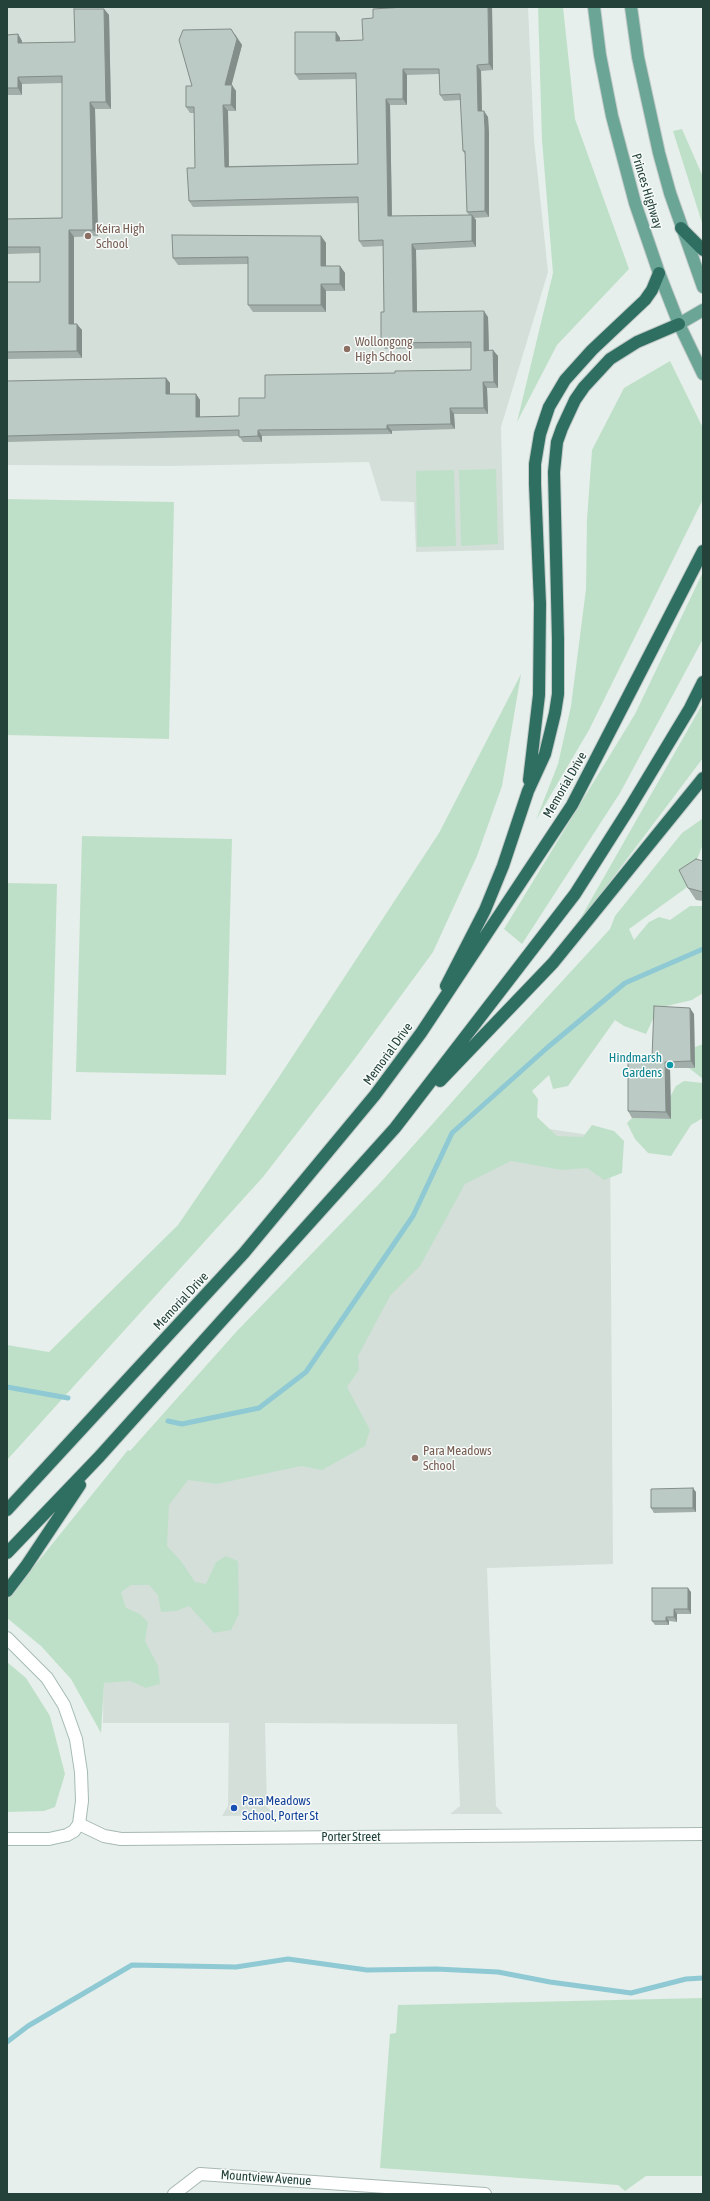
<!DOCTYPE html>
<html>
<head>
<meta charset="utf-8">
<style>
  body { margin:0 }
  #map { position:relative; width:710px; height:2201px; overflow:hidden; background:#e6efeb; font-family:"Asap Condensed",sans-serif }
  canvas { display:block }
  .frame { position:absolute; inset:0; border:8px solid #24423a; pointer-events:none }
</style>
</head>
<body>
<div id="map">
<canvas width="710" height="2201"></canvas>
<div class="frame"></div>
</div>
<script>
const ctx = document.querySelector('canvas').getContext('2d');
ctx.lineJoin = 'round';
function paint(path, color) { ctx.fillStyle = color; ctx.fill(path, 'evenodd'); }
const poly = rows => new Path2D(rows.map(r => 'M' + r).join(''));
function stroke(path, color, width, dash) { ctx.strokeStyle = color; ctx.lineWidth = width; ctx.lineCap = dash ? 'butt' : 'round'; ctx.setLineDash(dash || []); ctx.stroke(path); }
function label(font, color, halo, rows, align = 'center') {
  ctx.font = font + ' "Asap Condensed",sans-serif'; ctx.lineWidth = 3; ctx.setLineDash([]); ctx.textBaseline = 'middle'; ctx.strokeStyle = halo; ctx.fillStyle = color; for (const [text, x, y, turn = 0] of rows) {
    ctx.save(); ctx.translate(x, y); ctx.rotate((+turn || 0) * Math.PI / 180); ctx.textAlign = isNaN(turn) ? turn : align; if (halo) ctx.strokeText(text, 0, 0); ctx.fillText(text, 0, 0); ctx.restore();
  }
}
paint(poly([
  [7,7,528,7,534,140,548,272,501,427,504,550,416,552,414,502,381,501,369,462,171,466,7,465],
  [488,1120,610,1138,613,1564,487,1568,496,1806,503,1814,450,1814,460,1806,457,1724,265,1723,267,1807,275,1815,222,1816,228,1806,229,1723,103,1723,104,1606,128,1492]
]), '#d4dfda');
paint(poly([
  [538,7,563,7,575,119,629,269,557,345,517,422,553,273,542,140],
  [682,129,703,177,703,226,673,131],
  [670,361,703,428,703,499,589,730,536,820,558,764,571,706,586,589,587,519,592,450,624,388],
  [496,469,498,544,461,546,459,470],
  [454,470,456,546,417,547,416,471],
  [7,499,174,502,169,739,7,735],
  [703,572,703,639,620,793,522,944,504,929,635,714],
  [521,674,502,786,477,856,433,952,356,1057,263,1177,7,1460,7,1345,49,1352,178,1225,277,1080,439,833],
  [703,703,703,758,575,928],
  [702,819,703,844,686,888,629,929,634,940,649,922,659,917,670,920,690,906,703,906,703,993,692,1000,658,1008,646,1034,624,1026,615,1020,568,1086,553,1089,549,1075,532,1091,538,1099,537,1117,557,1136,583,1137,592,1125,614,1131,624,1141,622,1173,604,1180,587,1168,562,1170,511,1161,465,1184,420,1266,390,1296,358,1356,359,1370,347,1387,370,1430,365,1446,322,1470,301,1466,217,1484,188,1480,169,1505,167,1546,181,1561,195,1582,206,1584,216,1562,226,1556,238,1561,239,1614,231,1630,214,1633,189,1606,176,1611,161,1612,158,1595,149,1585,131,1585,121,1592,126,1608,140,1614,148,1622,145,1641,158,1666,160,1684,146,1688,130,1681,104,1683,101,1733,71,1679,41,1646,7,1618,7,1600,128,1450,130,1451,237,1331,379,1184,484,1066,610,929,615,916,682,833],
  [82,836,232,839,226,1075,76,1072],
  [7,883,57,884,51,1120,7,1119],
  [703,1044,703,1079,689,1068,695,1067,695,1047],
  [684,1081,703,1083,703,1118,691,1125,671,1156,648,1153,635,1139,627,1123,632,1118,670,1119,670,1097,676,1086],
  [7,1662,26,1678,50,1716,65,1774,55,1807,44,1811,7,1812],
  [703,1998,703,2176,646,2176,625,2191,618,2185,380,2168,390,2034,396,2033,398,2005]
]), '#bfe0c8');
stroke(poly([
  [7,1387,68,1398],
  [168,1421,182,1424,259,1408,306,1372,413,1216,452,1133,548,1047,625,983,703,949],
  [7,2042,28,2026,132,1965,236,1967,288,1959,367,1970,436,1969,498,1972,550,1982,631,1993,686,1979,703,1978]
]), '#8ec9d4', 5);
const minor = poly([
  [79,1824,104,1836,121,1839,703,1834],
  [174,2194,200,2174,485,2194]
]);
const secondary = poly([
  [7,1638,47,1678,64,1705,76,1739,81,1772,82,1801,79,1824,74,1831,67,1835,49,1839,7,1839]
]);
const primary = poly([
  [594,7,600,55,612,116,635,203,659,273,679,324,703,374],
  [631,7,638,57,659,153,670,193,703,287],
  [679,324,703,310]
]);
const motorway = poly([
  [681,228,703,250],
  [529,780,539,695,540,604,535,484,535,464,540,434,549,407,565,380,592,350,645,300,652,290,659,273],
  [446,986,485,910,503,866,528,791,545,754,555,713,558,694,558,639,554,472,557,442,562,428,575,400,584,387,610,359,637,342,679,324],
  [440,1081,553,963,703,778],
  [7,1510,244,1253,375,1095,421,1033,572,805,703,551],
  [7,1553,99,1457,395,1128,575,894,629,809,690,708,703,682],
  [7,1591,26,1566,80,1485]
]);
stroke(minor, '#a8b8b2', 14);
stroke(secondary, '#a4bbb3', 14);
stroke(primary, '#c2cac8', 14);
stroke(motorway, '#c2cac8', 14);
stroke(minor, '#fff', 12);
stroke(secondary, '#fff', 12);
stroke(primary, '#6aa596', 12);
stroke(motorway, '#2f6f62', 12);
paint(poly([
  [492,7,493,70,481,71,482,111,488,117,489,134,489,217,474,218,476,220,476,247,416,250,417,312,488,317,489,350,498,356,498,388,487,388,488,414,454,414,455,429,392,431,392,434,262,436,262,442,243,442,239,436,7,442,7,381,166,378,170,383,170,394,196,394,200,400,200,417,239,416,265,398,395,373,471,370,471,348,385,349,381,343,384,312,383,246,363,247,359,241,358,203,193,207,189,201,195,168,194,113,190,113,186,107,235,34,242,45,231,85,236,91,236,111,228,111,229,166,358,164,357,79,299,80,295,74,336,32,340,38,340,41,363,40,373,18],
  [439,74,440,95,444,101,461,100,463,151,465,154,467,212,469,215,392,216,390,105,407,105,407,75],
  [104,9,109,15,111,109,95,109,98,236,74,237,74,324,82,330,82,358,7,359,7,282,40,282,40,253,7,254,7,219,62,218,62,83,22,84,22,95,7,95,7,35,18,34,22,41,22,43,75,42],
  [321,236,326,243,326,266,340,266,345,273,345,291,326,291,326,312,253,312,248,305,248,264,178,265,173,258],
  [703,861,703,901,696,900,688,888],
  [694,1014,695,1068,670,1068,671,1119,632,1118,628,1111,652,1058],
  [696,1492,696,1512,654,1513,651,1508],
  [691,1592,691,1614,677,1614,677,1622,669,1621,669,1625,655,1625,652,1621]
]), '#a1aea9');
paint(poly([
  [488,7,492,7,493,70,489,64],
  [104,9,109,15,111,109,106,102],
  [231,29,242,45,230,91,225,85],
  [336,32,340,38,340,47,336,41],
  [18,34,22,41,22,50,18,43],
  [477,65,481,71,482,117,478,111],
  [403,69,407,75,407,105,403,99],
  [18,77,22,84,22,95,18,88],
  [232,85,236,91,236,111,231,105],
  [386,99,390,105,392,222,388,216],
  [90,102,95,109,98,236,93,230],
  [223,105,228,111,229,172,225,167],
  [484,111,488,117,489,134,489,217,485,211],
  [472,215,476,220,476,247,472,241],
  [69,230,74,237,74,331,69,324],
  [321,236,326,243,326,273,321,266],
  [412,244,416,250,417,318,413,312],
  [340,266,345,273,345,291,340,284],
  [321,284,326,291,326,312,321,305],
  [484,311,488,317,489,356,484,351],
  [77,324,82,330,82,358,77,351],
  [493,350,498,356,498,388,494,382],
  [166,378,170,383,170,400,166,394],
  [483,382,487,388,488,414,484,408],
  [196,394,200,400,200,423,196,417],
  [450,408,454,414,455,429,451,424],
  [387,425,392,431,392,434,387,429],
  [258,430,262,436,262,442,258,436],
  [690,1008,694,1014,695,1068,691,1061],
  [665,1062,670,1068,671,1119,666,1112],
  [693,1488,696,1492,696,1512,693,1508],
  [688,1588,691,1592,691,1614,688,1609],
  [674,1609,677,1614,677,1622,674,1617],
  [666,1617,669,1621,669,1625,666,1621]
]), '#838d89');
const building = poly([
  [405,7,488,7,489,64,477,65,478,111,484,111,485,128,485,211,467,212,465,151,463,151,460,94,440,95,439,69,403,69,403,99,386,99,388,216,472,215,472,241,412,244,413,312,484,311,484,351,493,350,494,382,483,382,484,408,450,408,451,424,387,425,387,429,258,430,258,436,239,437,239,430,7,436,7,381,166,378,166,394,196,394,196,417,239,416,239,398,265,398,265,375,395,373,395,371,471,370,471,342,381,343,381,312,384,312,383,240,359,241,358,197,189,201,187,168,195,168,194,107,186,107,186,86,192,86,179,40,183,30,231,29,237,39,225,85,232,85,231,105,223,105,225,167,358,164,356,73,295,74,295,32,336,32,336,41,363,40,362,19,373,18,373,9,405,7],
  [74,9,104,9,106,102,90,102,93,230,69,230,69,324,77,324,77,351,7,352,7,282,40,282,40,247,7,247,7,219,62,218,62,76,18,77,18,88,7,88,7,35,18,34,18,43,75,42,74,9],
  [172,235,321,236,321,266,340,266,340,284,321,284,321,305,248,305,248,257,173,258,172,235],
  [696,859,703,861,703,892,688,888,679,870,696,859],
  [654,1006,690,1008,691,1061,665,1062,666,1112,628,1111,628,1060,652,1058,654,1006],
  [693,1488,693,1508,651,1508,651,1489,693,1488],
  [652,1588,688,1588,688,1609,674,1609,674,1617,666,1617,666,1621,652,1621,652,1588]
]);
paint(building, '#bbcac4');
stroke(building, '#838d89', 1);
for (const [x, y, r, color] of [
  [88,236,4,"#8d6e63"],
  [347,349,4,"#8d6e63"],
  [670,1065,4,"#0f9aa8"],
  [415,1458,4,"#8d6e63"],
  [234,1808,4,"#1a4fb4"]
]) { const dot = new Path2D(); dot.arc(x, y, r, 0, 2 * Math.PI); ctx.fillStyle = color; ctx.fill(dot); stroke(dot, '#f7fbf9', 1.5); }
label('13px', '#24423a', '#f7fbf9', [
  ["Princes Highway",647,191,73],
  ["Memorial Drive",565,785,-60],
  ["Memorial Drive",388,1054,-54],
  ["Memorial Drive",181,1301,-47],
  ["Porter Street",351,1837],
  ["Mountview Avenue",266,2178,4]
]);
label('13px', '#785e54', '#f7fbf9', [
  ["Keira High",96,229],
  ["School",96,244],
  ["Wollongong",355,342],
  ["High School",355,357],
  ["Para Meadows",423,1451],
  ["School",423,1466]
], 'left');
label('13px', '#0d838f', '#f7fbf9', [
  ["Hindmarsh",662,1058],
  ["Gardens",662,1073]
], 'right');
label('13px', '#164399', '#f7fbf9', [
  ["Para Meadows",242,1801],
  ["School, Porter St",242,1816]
], 'left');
</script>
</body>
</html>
